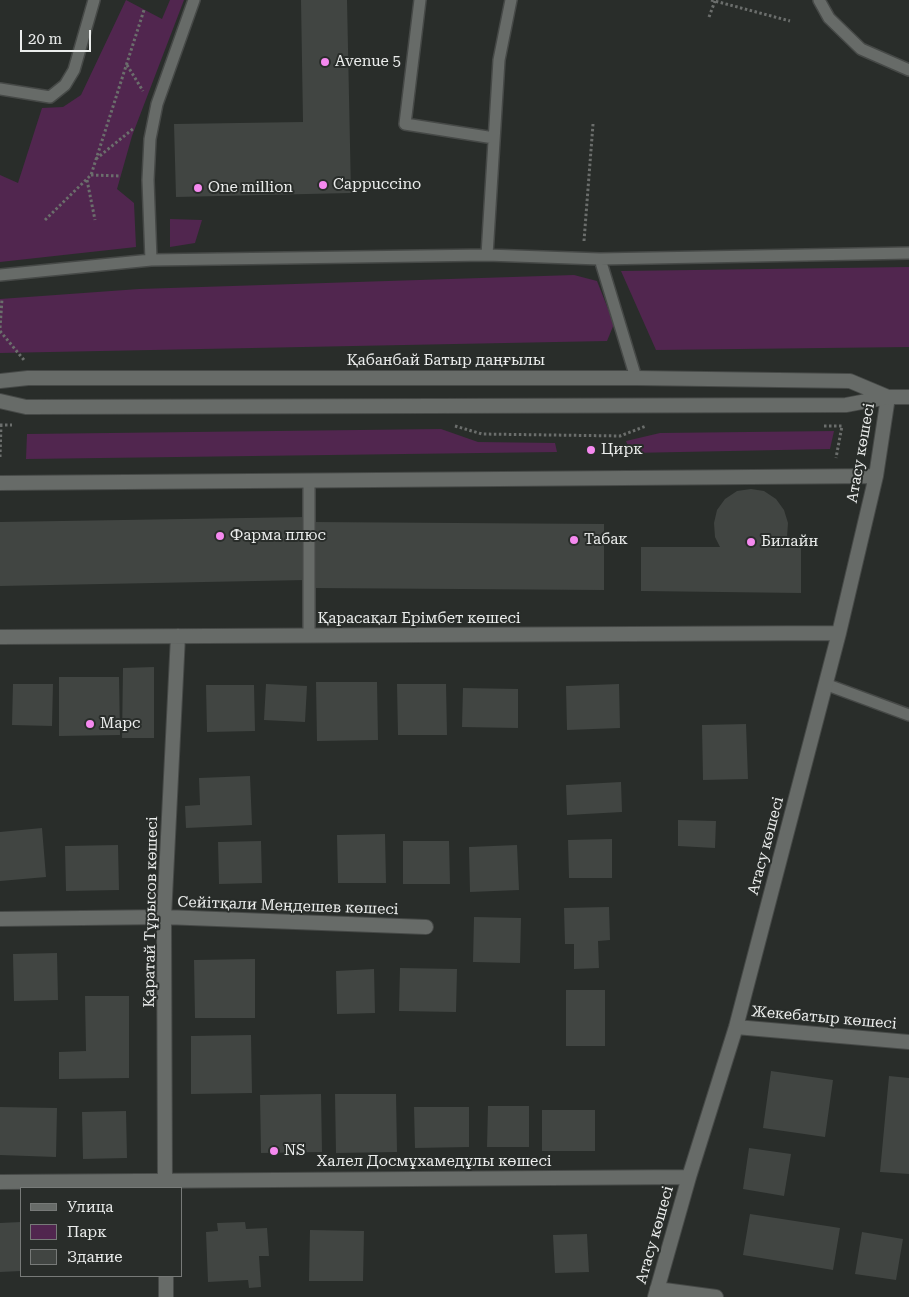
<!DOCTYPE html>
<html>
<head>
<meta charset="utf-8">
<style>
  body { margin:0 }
  #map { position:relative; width:909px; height:1297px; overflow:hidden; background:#292d2a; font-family:"Roboto Serif",serif }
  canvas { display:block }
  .legend { position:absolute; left:20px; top:1187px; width:162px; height:90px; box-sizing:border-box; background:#292d2a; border:1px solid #777a78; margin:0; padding:6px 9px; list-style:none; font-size:15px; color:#ebedec }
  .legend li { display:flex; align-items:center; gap:10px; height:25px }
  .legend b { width:25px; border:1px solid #777a78 }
  .scale { position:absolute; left:20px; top:30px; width:71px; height:22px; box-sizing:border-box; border:2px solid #ebedec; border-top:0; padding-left:6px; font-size:15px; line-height:18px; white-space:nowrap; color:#ebedec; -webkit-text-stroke:4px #292d2a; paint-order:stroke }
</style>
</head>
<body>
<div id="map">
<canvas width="909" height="1297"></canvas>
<ul class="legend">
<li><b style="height:6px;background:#676b68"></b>Улица</li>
<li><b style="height:14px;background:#51264f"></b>Парк</li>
<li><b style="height:14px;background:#414542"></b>Здание</li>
</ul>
<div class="scale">20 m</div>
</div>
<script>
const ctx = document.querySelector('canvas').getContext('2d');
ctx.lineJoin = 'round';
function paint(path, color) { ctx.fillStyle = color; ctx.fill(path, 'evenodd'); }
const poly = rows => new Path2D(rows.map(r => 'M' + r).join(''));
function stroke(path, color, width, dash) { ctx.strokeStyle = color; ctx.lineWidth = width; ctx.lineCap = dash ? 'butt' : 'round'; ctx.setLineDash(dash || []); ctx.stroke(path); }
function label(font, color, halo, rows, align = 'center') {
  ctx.font = font + ' "Roboto Serif",serif'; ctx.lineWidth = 4; ctx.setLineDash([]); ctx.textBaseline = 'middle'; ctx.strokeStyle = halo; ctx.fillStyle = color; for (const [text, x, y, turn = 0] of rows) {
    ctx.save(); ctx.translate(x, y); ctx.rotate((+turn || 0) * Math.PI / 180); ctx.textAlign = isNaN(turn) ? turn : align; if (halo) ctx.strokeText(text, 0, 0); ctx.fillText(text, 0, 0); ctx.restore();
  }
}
paint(poly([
  [126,0,162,19,170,0,184,0,132,136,117,189,134,203,136,247,0,262,0,175,18,183,42,108,63,107,81,95],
  [170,219,202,220,195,243,170,247],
  [909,267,909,347,656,350,621,271],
  [574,275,597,281,614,324,607,341,0,353,0,299,139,289],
  [441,429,478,442,555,443,557,452,26,459,27,434],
  [834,431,830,449,631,453,626,441,660,433]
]), '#51264f');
paint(poly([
  [301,0,347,0,351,193,176,197,174,124,303,122],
  [751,489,764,491,776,499,784,510,788,523,787,537,781,548,801,548,801,593,641,591,641,547,720,547,715,537,714,523,717,510,725,499,737,491],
  [306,517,307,580,0,586,0,522],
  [313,522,604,524,604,590,313,588],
  [154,667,154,738,122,738,123,668],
  [59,677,119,677,120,735,59,736],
  [316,682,377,682,378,740,317,741],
  [13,684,53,684,52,726,12,725],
  [266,684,307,686,305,722,264,720],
  [397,684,446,684,447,735,398,735],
  [619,684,620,728,567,730,566,686],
  [206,685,254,685,255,731,207,732],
  [463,688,518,689,518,728,462,727],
  [746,724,748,779,703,780,702,725],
  [250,776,252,825,186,828,185,806,200,805,199,778],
  [621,782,622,812,567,815,566,785],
  [678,820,716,821,715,848,678,846],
  [42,828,46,877,0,881,0,832],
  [385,834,386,883,338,883,337,835],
  [612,839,612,878,569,878,568,840],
  [261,841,262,883,219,884,218,842],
  [403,841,449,841,450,884,403,884],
  [118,845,119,890,66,891,65,846],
  [517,845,519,890,470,892,469,847],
  [609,907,610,940,598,941,599,968,574,969,574,944,565,944,564,908],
  [474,917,521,918,520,963,473,962],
  [57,953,58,1000,14,1001,13,954],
  [255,959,255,1018,195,1018,194,960],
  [400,968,457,969,456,1012,399,1011],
  [374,969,375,1013,337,1014,336,971],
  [566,990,605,990,605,1046,566,1046],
  [85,996,129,996,129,1078,59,1079,59,1052,86,1051],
  [251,1035,252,1093,191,1094,191,1036],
  [771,1071,833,1080,825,1137,763,1128],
  [889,1076,909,1078,909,1174,880,1172],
  [321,1094,322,1152,261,1153,260,1095],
  [335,1094,396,1094,397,1152,336,1153],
  [488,1106,529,1106,529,1147,487,1147],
  [0,1107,57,1108,56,1157,0,1155],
  [414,1107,469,1107,469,1147,415,1148],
  [542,1110,595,1110,595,1151,542,1151],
  [126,1111,127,1158,83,1159,82,1112],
  [749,1148,791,1154,784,1196,743,1189],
  [750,1214,840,1228,833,1270,743,1255],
  [21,1222,21,1271,0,1272,0,1223],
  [245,1222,246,1229,267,1228,269,1256,259,1256,261,1287,249,1288,248,1280,208,1282,206,1232,218,1231,217,1223],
  [310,1230,364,1231,363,1281,309,1281],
  [862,1232,903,1239,896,1280,855,1274],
  [587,1234,589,1272,555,1273,553,1235]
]), '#414542');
const service = poly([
  [420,0,405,124,494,138],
  [819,0,829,18,861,49,909,70],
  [0,89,50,97,65,85,74,70,94,0],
  [487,255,499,60,511,0],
  [600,259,636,378],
  [151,260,148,180,150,139,157,104,194,0],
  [0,275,151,260,487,255,600,259,909,253],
  [309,480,309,635],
  [825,684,909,715]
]);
const minor = poly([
  [0,483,876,476],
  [0,637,839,633],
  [0,919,164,917,426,927],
  [736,1027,909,1042],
  [0,1182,689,1177],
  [165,1188,164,917,178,636],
  [166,1276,166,1297],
  [657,1289,716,1297],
  [655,1297,689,1177,736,1027,839,633,876,476,888,397]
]);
const secondary = poly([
  [0,381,28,378,636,378,850,381,888,397],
  [0,401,26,407,846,405,888,397,909,397]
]);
stroke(service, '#464947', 14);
stroke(minor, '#464947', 16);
stroke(secondary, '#464947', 16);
stroke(poly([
  [711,0,790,21],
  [709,17,715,1],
  [127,65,143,91],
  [96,159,134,128],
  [91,175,120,176],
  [87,180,95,220],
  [45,220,91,175,144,10],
  [584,241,593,124],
  [0,328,2,299],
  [0,331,24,360],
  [0,425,12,425],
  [455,426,482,434,620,436,646,426],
  [824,426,842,426,836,458],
  [0,457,1,425]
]), '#6b6e6c', 3, [2.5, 2.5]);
stroke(service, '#676b68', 11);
stroke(minor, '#676b68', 14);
stroke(secondary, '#676b68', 14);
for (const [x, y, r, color] of [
  [325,62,5,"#f589ef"],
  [323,185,5,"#f589ef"],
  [198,188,5,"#f589ef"],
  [591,450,5,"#f589ef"],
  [220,536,5,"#f589ef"],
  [574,540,5,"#f589ef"],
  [751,542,5,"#f589ef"],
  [90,724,5,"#f589ef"],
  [274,1151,5,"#f589ef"]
]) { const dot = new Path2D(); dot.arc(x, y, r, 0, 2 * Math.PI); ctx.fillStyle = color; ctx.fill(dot); stroke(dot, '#292d2a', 2); }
label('15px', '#ebedec', '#292d2a', [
  ["Avenue 5",335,62],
  ["Cappuccino",333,185],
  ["One million",208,188],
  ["Цирк",601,450],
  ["Фарма плюс",230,536],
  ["Табак",584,540],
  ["Билайн",761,542],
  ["Марс",100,724],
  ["NS",284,1151]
], 'left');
label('15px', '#ebedec', '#292d2a', [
  ["Қабанбай Батыр даңғылы",446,361],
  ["Атасу көшесі",861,453,-80],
  ["Қарасақал Ерімбет көшесі",419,619],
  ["Атасу көшесі",766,846,-75],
  ["Сейітқали Меңдешев көшесі",288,906,2],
  ["Қаратай Тұрысов көшесі",151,912,-89],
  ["Жекебатыр көшесі",824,1018,5],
  ["Халел Досмұхамедұлы көшесі",434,1162],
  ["Атасу көшесі",655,1235,-74]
]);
</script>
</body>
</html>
